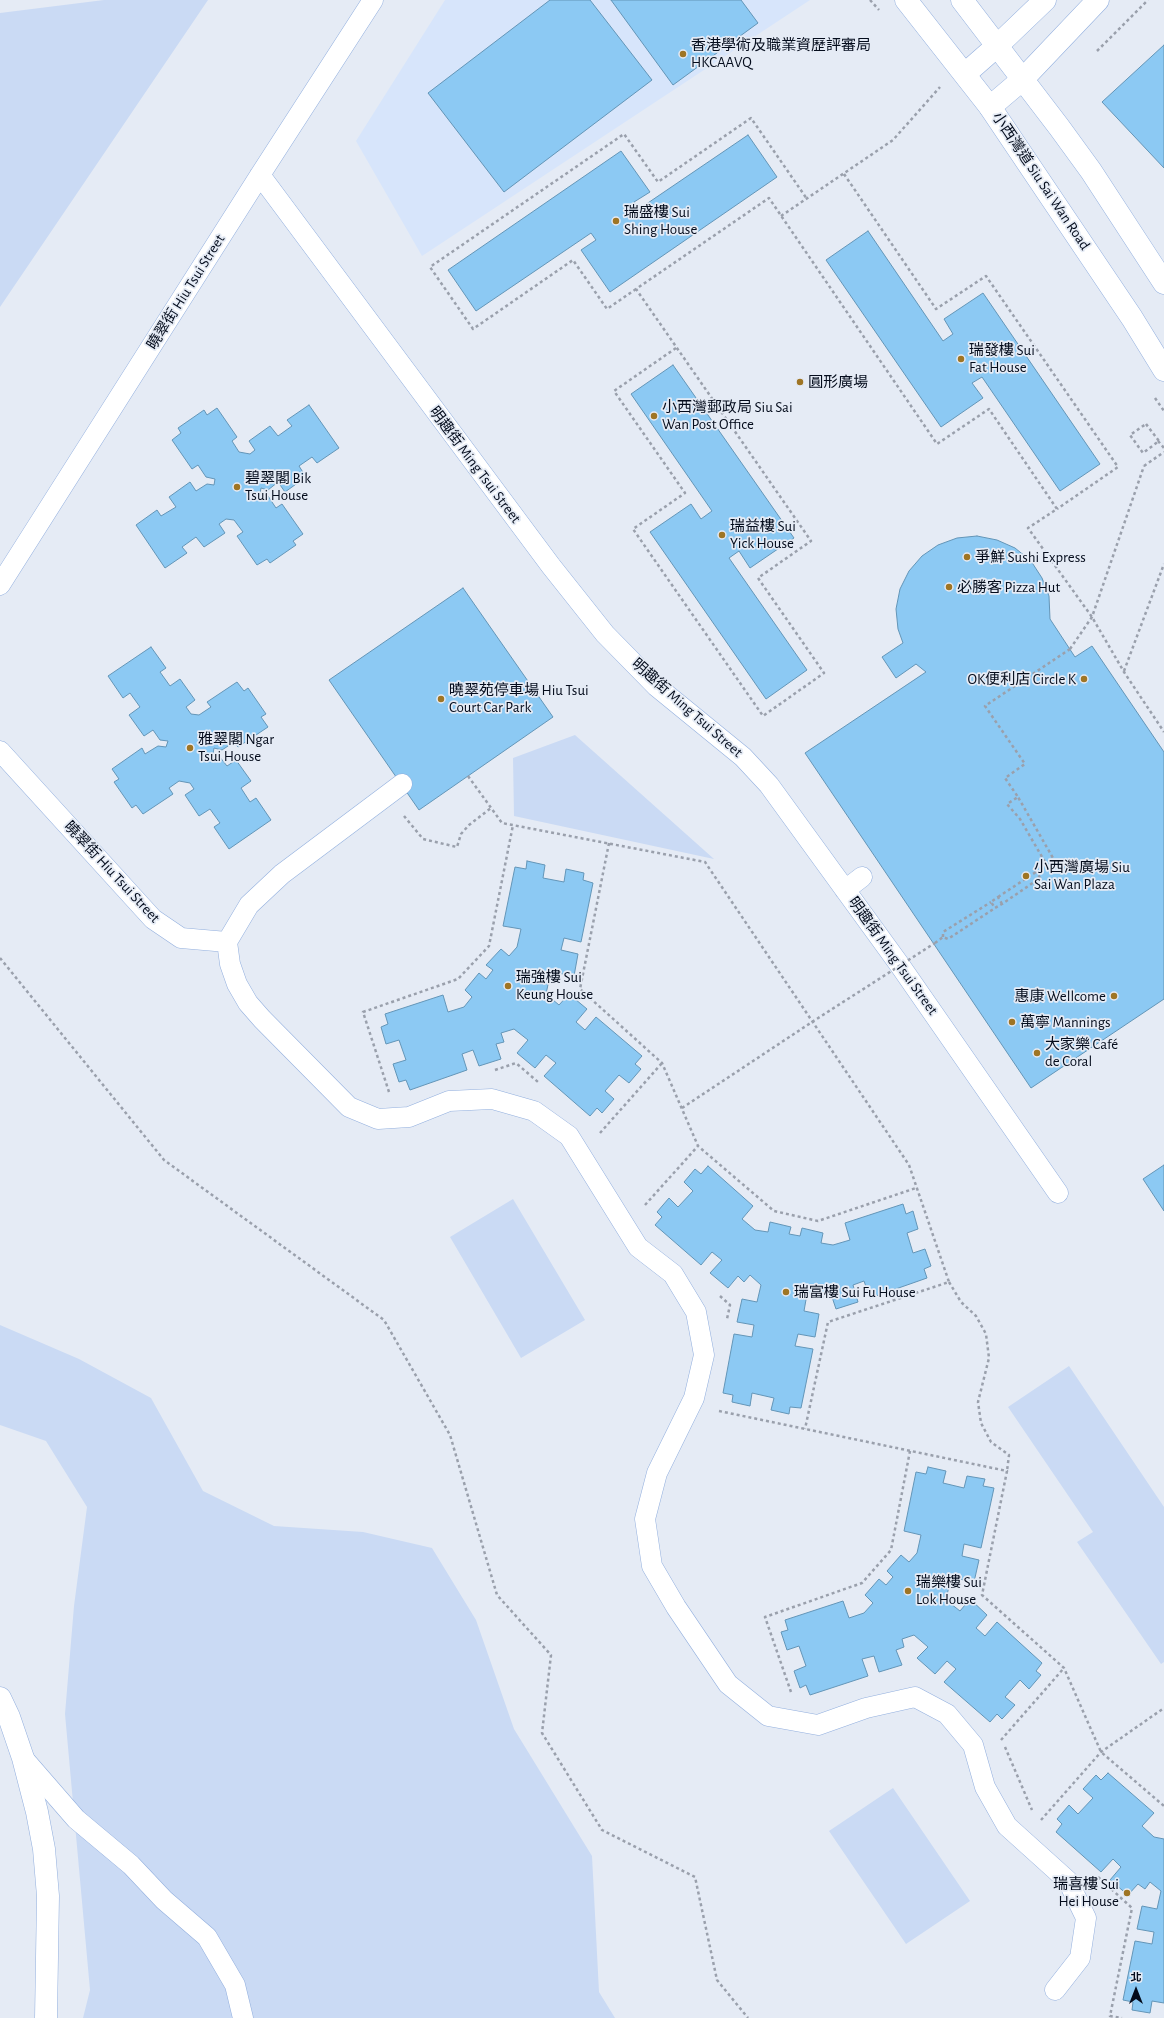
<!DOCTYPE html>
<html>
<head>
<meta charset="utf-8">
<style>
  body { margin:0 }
  #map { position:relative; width:1164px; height:2018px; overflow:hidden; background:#e5ebf5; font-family:"Alegreya Sans","Noto Sans TC",sans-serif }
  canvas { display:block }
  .north { position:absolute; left:1116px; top:1970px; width:40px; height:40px; -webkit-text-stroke:3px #e5ebf5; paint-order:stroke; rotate:0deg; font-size:11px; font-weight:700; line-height:16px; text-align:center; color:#040c1c }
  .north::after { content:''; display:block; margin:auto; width:14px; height:18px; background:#040c1c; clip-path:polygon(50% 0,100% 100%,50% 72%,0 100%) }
</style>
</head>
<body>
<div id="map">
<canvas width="1164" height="2018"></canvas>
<div class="north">北</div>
</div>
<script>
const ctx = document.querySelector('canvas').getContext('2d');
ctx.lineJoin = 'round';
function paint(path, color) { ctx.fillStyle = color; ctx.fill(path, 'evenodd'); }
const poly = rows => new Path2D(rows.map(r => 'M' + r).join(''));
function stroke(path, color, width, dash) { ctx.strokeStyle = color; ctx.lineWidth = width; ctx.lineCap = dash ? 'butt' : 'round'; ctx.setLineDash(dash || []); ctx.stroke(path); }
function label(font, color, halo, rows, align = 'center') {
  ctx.font = font + ' "Alegreya Sans","Noto Sans TC",sans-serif'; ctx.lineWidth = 3.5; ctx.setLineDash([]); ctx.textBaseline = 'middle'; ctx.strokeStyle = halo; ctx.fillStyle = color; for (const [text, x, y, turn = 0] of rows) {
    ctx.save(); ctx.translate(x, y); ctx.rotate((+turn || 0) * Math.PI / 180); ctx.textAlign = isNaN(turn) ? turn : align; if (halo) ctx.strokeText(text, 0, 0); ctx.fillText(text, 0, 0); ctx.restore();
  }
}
paint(poly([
  [445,0,810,0,422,256,356,141]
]), '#d7e5fb');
paint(poly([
  [104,0,208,0,0,307,0,13],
  [575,735,714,859,514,816,513,758],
  [513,1199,585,1320,521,1358,450,1237],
  [0,1325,79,1359,151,1398,203,1491,274,1526,363,1532,432,1548,476,1620,514,1729,592,1856,599,1992,615,2018,83,2018,90,1990,65,1714,74,1606,87,1507,46,1441,0,1425],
  [1069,1366,1164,1507,1164,1662,1161,1664,1077,1542,1093,1532,1008,1407],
  [893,1788,970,1901,906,1944,829,1831]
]), '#cadaf4');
const building = poly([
  [550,0,590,0,652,80,504,192,428,93,550,0],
  [611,0,741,0,758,23,673,85,611,0],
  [1164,45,1164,168,1102,102,1164,45],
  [748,135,777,177,610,292,581,250,596,240,591,233,476,311,448,270,621,151,650,192,634,202,639,209,748,135],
  [868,231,943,341,953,334,944,319,983,293,1100,464,1060,491,982,377,972,383,983,398,941,427,826,260,868,231],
  [673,365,794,538,750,568,739,551,729,558,807,670,766,699,650,532,691,504,701,519,712,511,631,394,673,365],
  [309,405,339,448,317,463,312,457,299,466,306,477,285,492,278,482,268,490,261,488,260,494,268,496,276,508,282,504,303,534,293,541,296,545,270,563,267,559,257,565,237,536,243,532,234,520,226,519,219,524,225,533,204,547,196,537,182,547,187,553,165,568,136,525,157,510,161,516,176,507,169,497,190,482,196,491,207,484,214,485,215,479,206,477,198,465,192,469,172,440,181,433,178,428,204,410,207,415,217,408,237,437,232,441,239,452,250,454,255,450,249,441,270,426,278,436,292,426,287,420,309,405],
  [977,536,997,540,1015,548,1031,561,1042,578,1049,596,1050,619,1075,657,1092,646,1164,752,1164,999,1031,1088,805,753,926,672,916,664,896,678,882,657,903,643,898,629,896,609,900,589,909,571,922,556,938,545,957,538,977,536],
  [463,588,553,717,419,810,329,680,463,588],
  [151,647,166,668,160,672,170,686,180,679,195,700,186,707,191,714,199,715,211,707,207,702,237,682,244,691,248,688,266,714,261,717,268,727,238,747,234,742,222,750,214,748,213,754,219,756,227,766,236,760,251,781,241,788,250,802,256,798,271,820,229,849,214,827,220,823,210,809,199,816,185,795,194,789,190,783,179,781,169,788,173,794,143,814,136,805,132,808,114,782,119,779,112,769,142,748,145,754,158,746,166,747,168,741,160,740,153,730,144,736,129,715,140,707,130,693,123,698,108,676,151,647],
  [527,861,545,865,543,878,564,882,566,869,584,873,583,880,593,883,581,942,564,938,561,950,578,954,574,976,558,973,557,981,549,980,546,994,559,1005,569,994,587,1009,576,1022,585,1030,596,1017,642,1056,635,1064,641,1069,629,1083,619,1075,605,1091,614,1099,602,1113,597,1108,590,1116,544,1076,556,1063,546,1055,535,1068,517,1053,528,1040,514,1029,501,1033,504,1042,496,1044,501,1059,479,1066,473,1050,462,1054,467,1070,410,1090,406,1080,399,1082,393,1064,406,1060,399,1040,386,1044,381,1027,388,1024,385,1014,443,995,448,1012,464,1007,472,997,465,990,479,973,486,979,493,970,486,965,501,949,509,956,517,947,521,929,503,926,515,867,526,869,527,861],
  [1164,1165,1164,1211,1143,1179,1164,1165],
  [708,1166,753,1206,742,1219,755,1230,768,1232,770,1222,791,1227,789,1234,800,1236,802,1228,823,1233,821,1243,833,1245,850,1240,845,1223,903,1204,906,1214,913,1211,918,1229,907,1233,913,1253,925,1249,931,1266,924,1269,927,1278,870,1298,864,1281,853,1285,858,1302,836,1309,831,1294,823,1297,820,1289,807,1294,804,1311,819,1314,815,1337,798,1334,795,1346,813,1349,801,1408,790,1407,789,1414,771,1410,774,1398,752,1393,750,1406,732,1402,733,1395,723,1393,734,1334,752,1337,754,1325,737,1322,742,1299,757,1302,761,1285,750,1275,744,1282,738,1276,728,1288,710,1273,722,1260,712,1252,701,1265,655,1225,662,1217,657,1212,669,1198,678,1207,693,1191,684,1182,695,1169,701,1174,708,1166],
  [928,1467,946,1471,943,1483,964,1488,967,1476,985,1479,983,1486,994,1488,981,1548,964,1544,962,1556,979,1560,974,1582,959,1579,957,1587,949,1586,946,1600,960,1611,970,1599,987,1615,976,1628,985,1636,997,1622,1042,1663,1036,1671,1041,1675,1029,1689,1020,1680,1005,1697,1015,1705,1002,1719,997,1714,990,1722,944,1682,956,1669,947,1661,935,1674,917,1658,928,1647,914,1635,902,1639,904,1647,896,1650,902,1665,879,1672,874,1656,862,1659,868,1676,810,1695,806,1685,800,1688,794,1671,806,1666,799,1646,787,1650,781,1632,788,1630,785,1620,843,1601,849,1618,864,1613,873,1603,865,1595,879,1579,886,1585,893,1577,887,1571,901,1555,909,1562,917,1553,921,1535,904,1531,916,1472,926,1474,928,1467],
  [1108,1773,1154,1813,1142,1826,1154,1837,1164,1839,1164,2003,1152,2001,1150,2013,1132,2010,1133,2002,1123,2000,1135,1941,1152,1944,1154,1932,1137,1929,1142,1906,1157,1909,1161,1891,1150,1882,1145,1889,1138,1884,1128,1895,1110,1880,1121,1867,1113,1859,1101,1872,1056,1832,1062,1824,1057,1819,1069,1805,1078,1814,1093,1798,1083,1789,1096,1775,1101,1780,1108,1773]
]);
paint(building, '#8cc9f3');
stroke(building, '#6395b7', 1);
const lane = poly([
  [260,175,551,566,605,634,656,686,743,757,769,785,899,964,1058,1193],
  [0,585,260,175,373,0],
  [0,751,153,919,181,938,227,942],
  [845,890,862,877],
  [227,942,230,964,237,984,248,1003,262,1019,349,1107,378,1119,409,1117,449,1101,492,1099,534,1111,569,1136,638,1247,673,1274,696,1312,704,1355,694,1398,657,1473,645,1519,652,1566,676,1607,728,1684,768,1716,818,1725,866,1708,915,1697,947,1714,973,1745,985,1787,1007,1826,1068,1881,1086,1918,1080,1958,1055,1990],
  [227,942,249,905,282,874,402,784],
  [23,1758,76,1819,131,1865,164,1900,207,1937,235,1985,243,2018]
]);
const street = poly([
  [965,74,998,45,1045,0],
  [990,107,1023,79,1098,0],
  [0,1698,9,1717,23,1758,37,1812,44,1849,48,1896,46,2018]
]);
const secondary = poly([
  [906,0,990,107,1132,318,1164,370],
  [962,0,1059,127,1091,171,1164,283]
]);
stroke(lane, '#92afde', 21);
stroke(street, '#92afde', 23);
stroke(secondary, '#92afde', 23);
stroke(poly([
  [870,0,879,10],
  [1097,51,1148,0],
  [844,174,936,309,986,276,1118,467,1057,509],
  [781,216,893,140,940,87],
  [636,289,607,309,573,260,473,329,430,267,624,134,658,182,751,118,807,199],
  [676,348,614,391,685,493,633,529,763,716,824,673,758,578,811,541,636,289,769,198,937,444,989,409,1057,509,1028,528,1092,617,1124,672,1164,732],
  [1155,398,1164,411],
  [1146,424,1159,441,1143,453,1130,435,1146,424],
  [1158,441,1164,448],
  [1144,466,1164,452],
  [1124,671,1164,564],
  [468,776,502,823,705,862,909,1165,949,1282,828,1322,805,1429],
  [404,816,423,839,457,847,461,834,469,825,491,808],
  [609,843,580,989,662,1063,698,1146,774,1211,818,1221,916,1188],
  [1045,862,1020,819,1007,804,1018,797,1005,778,1025,764,985,706,1070,649],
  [998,897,1036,872],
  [1002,904,998,897,991,902,995,908,1002,904,1040,878,1036,871,1053,858,1018,797],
  [943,937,943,932,991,902],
  [935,943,943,937,948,939,995,908],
  [0,958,164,1160,384,1320,450,1435,497,1595,551,1655,542,1733,602,1830,695,1877,717,1980,748,2018],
  [495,1070,516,1063,538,1082],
  [389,1092,363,1012,458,979,489,946,513,825],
  [682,1108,812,1022],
  [600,1133,662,1063],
  [645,1205,698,1146],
  [949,1282,961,1302,976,1316,986,1334,989,1358,978,1402,981,1423,991,1442,1009,1455,1007,1471],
  [720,1296,730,1305,727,1319],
  [719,1411,1007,1471,982,1595,1064,1668,1101,1752,1164,1806],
  [791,1692,765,1617,862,1583,891,1550,910,1451],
  [1001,1740,1064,1668],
  [1005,1747,1032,1810],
  [1041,1820,1101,1752,1164,1708],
  [1098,1877,1132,1908,1110,2016,1122,2018]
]), '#9aa0ac', 2.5, [3, 3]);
stroke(lane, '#fff', 20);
stroke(street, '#fff', 22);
stroke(secondary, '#fff', 22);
stroke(poly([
  [1070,649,1092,617,1144,466],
  [812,1022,935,943]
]), '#9aa0ac', 2.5, [3, 3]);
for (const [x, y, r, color] of [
  [683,54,4,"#9f7524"],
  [616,221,4,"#9f7524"],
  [961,359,4,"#9f7524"],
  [800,382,4,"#9f7524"],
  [654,416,4,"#9f7524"],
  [237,487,4,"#9f7524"],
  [722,535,4,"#9f7524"],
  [967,557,4,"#9f7524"],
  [949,587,4,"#9f7524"],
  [1084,679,4,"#9f7524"],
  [441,699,4,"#9f7524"],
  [190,748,4,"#9f7524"],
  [1026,876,4,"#9f7524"],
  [508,986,4,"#9f7524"],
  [1114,996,4,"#9f7524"],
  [1012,1022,4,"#9f7524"],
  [1037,1053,4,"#9f7524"],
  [786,1292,4,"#9f7524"],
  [908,1591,4,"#9f7524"],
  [1127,1893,4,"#9f7524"]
]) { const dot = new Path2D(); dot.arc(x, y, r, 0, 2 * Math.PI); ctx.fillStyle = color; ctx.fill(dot); stroke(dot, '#e5ebf5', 1.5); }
label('15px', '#040c1c', '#e5ebf5', [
  ["香港學術及職業資歷評審局",691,45],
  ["HKCAAVQ",691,62],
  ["瑞盛樓 Sui",624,212],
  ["Shing House",624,229],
  ["瑞發樓 Sui",969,350],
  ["Fat House",969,367],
  ["圓形廣場",808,382],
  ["小西灣郵政局 Siu Sai",662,407],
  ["Wan Post Office",662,424],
  ["碧翠閣 Bik",245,478],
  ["Tsui House",245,495],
  ["瑞益樓 Sui",730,526],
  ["Yick House",730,543],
  ["爭鮮 Sushi Express",975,557],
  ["必勝客 Pizza Hut",957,587],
  ["OK便利店 Circle K",1076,679,"right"],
  ["曉翠苑停車場 Hiu Tsui",449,690],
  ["Court Car Park",449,707],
  ["雅翠閣 Ngar",198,739],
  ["Tsui House",198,756],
  ["小西灣廣場 Siu",1034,867],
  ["Sai Wan Plaza",1034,884],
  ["瑞強樓 Sui",516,977],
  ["Keung House",516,994],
  ["惠康 Wellcome",1106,996,"right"],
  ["萬寧 Mannings",1020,1022],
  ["大家樂 Café",1045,1044],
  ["de Coral",1045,1061],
  ["瑞富樓 Sui Fu House",794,1292],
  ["瑞樂樓 Sui",916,1582],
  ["Lok House",916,1599],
  ["瑞喜樓 Sui",1119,1884,"right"],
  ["Hei House",1119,1901,"right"]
], 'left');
label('15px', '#040c1c', '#e5ebf5', [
  ["小西灣道 Siu Sai Wan Road",1041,181,56],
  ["曉翠街 Hiu Tsui Street",186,292,-58],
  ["明趣街 Ming Tsui Street",475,465,53],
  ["明趣街 Ming Tsui Street",687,708,41],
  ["曉翠街 Hiu Tsui Street",112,872,47],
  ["明趣街 Ming Tsui Street",893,956,54]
]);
</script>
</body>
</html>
